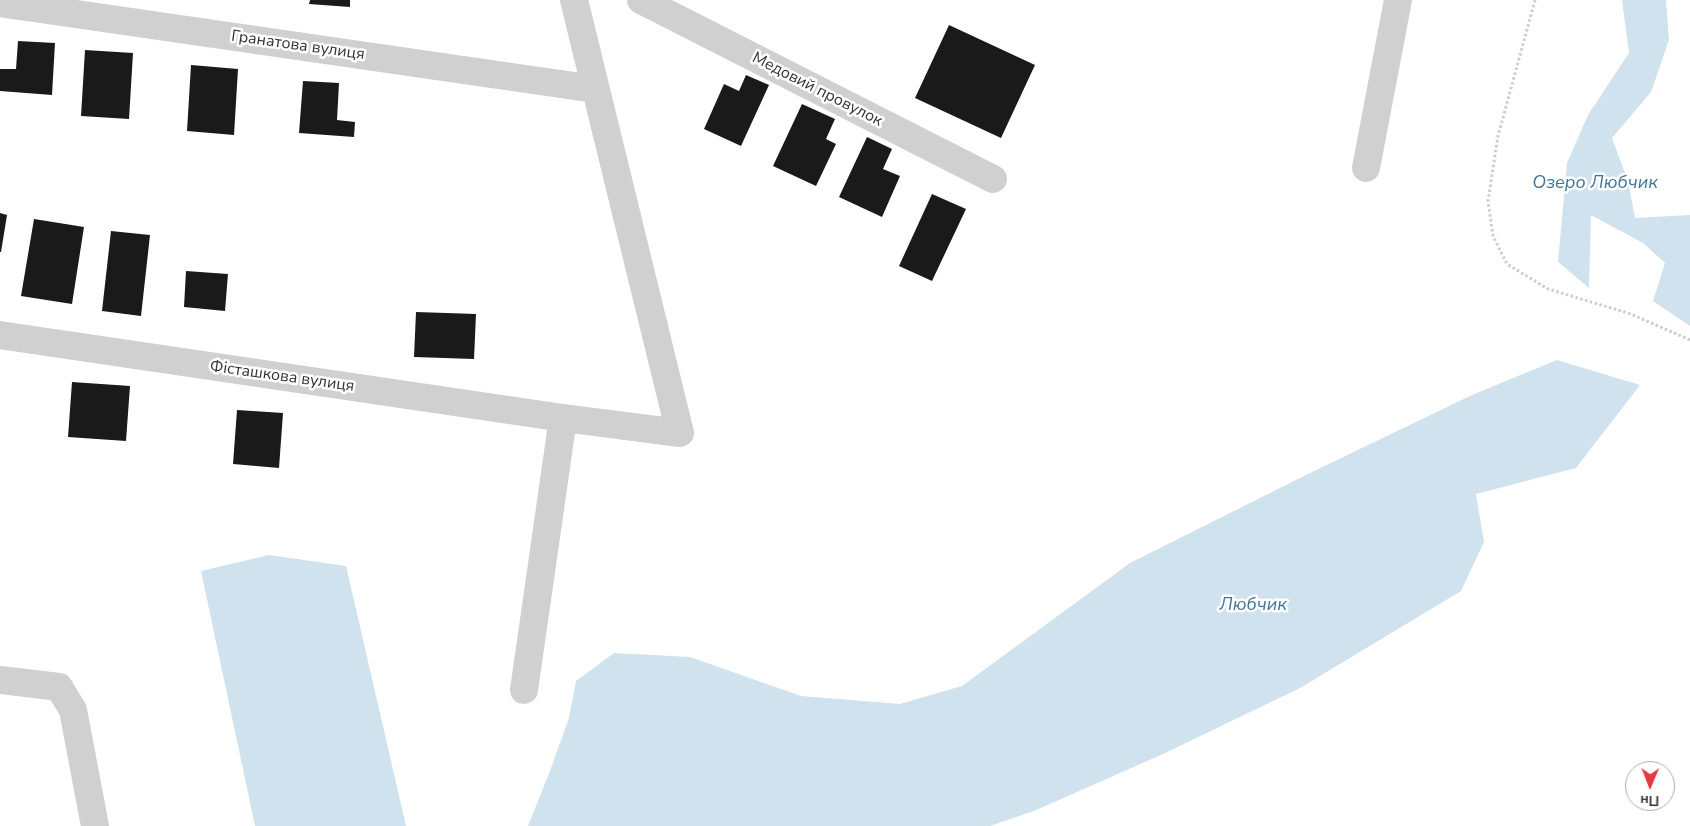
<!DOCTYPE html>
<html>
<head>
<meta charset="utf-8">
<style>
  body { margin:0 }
  #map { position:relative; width:1690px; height:826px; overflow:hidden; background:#fff; font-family:"Nunito Sans",sans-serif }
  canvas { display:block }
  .north { position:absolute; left:1625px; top:761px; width:50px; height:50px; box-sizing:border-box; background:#fff; border:1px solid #adadad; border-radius:50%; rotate:181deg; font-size:14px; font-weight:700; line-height:20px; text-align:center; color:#333 }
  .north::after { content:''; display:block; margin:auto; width:18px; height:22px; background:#e63946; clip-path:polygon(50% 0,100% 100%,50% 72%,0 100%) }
</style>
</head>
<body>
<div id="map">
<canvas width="1690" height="826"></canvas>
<div class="north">Пн</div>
</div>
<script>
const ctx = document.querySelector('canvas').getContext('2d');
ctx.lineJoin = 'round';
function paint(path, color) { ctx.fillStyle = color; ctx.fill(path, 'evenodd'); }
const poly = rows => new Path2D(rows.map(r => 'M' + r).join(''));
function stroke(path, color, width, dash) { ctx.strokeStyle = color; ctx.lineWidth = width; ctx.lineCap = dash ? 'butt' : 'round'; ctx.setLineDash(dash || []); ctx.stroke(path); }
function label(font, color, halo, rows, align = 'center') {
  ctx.font = font + ' "Nunito Sans",sans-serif'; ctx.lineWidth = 5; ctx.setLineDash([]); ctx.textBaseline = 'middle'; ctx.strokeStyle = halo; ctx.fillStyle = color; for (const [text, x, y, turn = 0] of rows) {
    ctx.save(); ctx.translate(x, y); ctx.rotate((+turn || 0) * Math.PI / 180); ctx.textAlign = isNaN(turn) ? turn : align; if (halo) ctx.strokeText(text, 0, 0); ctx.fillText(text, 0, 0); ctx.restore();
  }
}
paint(poly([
  [1622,0,1666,0,1669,40,1651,92,1612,138,1628,181,1635,218,1690,215,1690,326,1653,301,1665,263,1643,243,1591,215,1589,288,1558,262,1567,163,1588,115,1629,53],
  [1557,360,1640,385,1576,468,1476,494,1484,542,1461,591,1300,688,1163,754,1034,811,990,826,528,826,550,771,569,718,576,681,614,653,690,657,801,696,900,704,962,686,1130,563,1308,474,1472,395],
  [269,555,346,566,406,826,255,826,201,571]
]), '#cfe2ee');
paint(poly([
  [310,0,350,0,350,7,309,4],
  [949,25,1035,65,1001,138,915,98],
  [18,41,55,43,52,95,0,91,0,69,16,69],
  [85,50,133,53,129,119,81,116],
  [191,65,238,69,234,135,187,131],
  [746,75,769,85,741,146,704,129,724,84,739,91],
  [303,81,339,83,337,120,355,122,354,137,299,133],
  [802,104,835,119,826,139,836,144,816,186,773,166],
  [867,137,892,149,883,169,900,176,882,217,839,197],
  [932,194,966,209,932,281,899,266],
  [0,213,7,215,1,252,0,252],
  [34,219,84,227,72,304,21,296],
  [111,231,150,235,141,316,102,311],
  [186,271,228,274,225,311,184,307],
  [416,312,476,314,474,359,414,357],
  [72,382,130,386,126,441,68,437],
  [237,410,283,413,279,468,233,464]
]), '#1a1a1a');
stroke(poly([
  [1535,0,1498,136,1488,201,1493,236,1507,264,1548,289,1631,314,1690,340]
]), '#cdcdcd', 3, [2.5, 2.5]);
stroke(poly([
  [641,0,993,179],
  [0,3,595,89],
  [1366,168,1398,0],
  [0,335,563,418,680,433,574,0],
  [0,680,59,687,73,710,95,826],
  [524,690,563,418]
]), '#d0d0d0', 28);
label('16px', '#333', '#fff', [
  ["Гранатова вулиця",298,46,8],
  ["Медовий провулок",817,90,27],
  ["Фісташкова вулиця",282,377,8]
]);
label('italic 18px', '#3f7597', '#fff', [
  ["Озеро Любчик",1595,184],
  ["Любчик",1253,606]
]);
</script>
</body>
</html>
